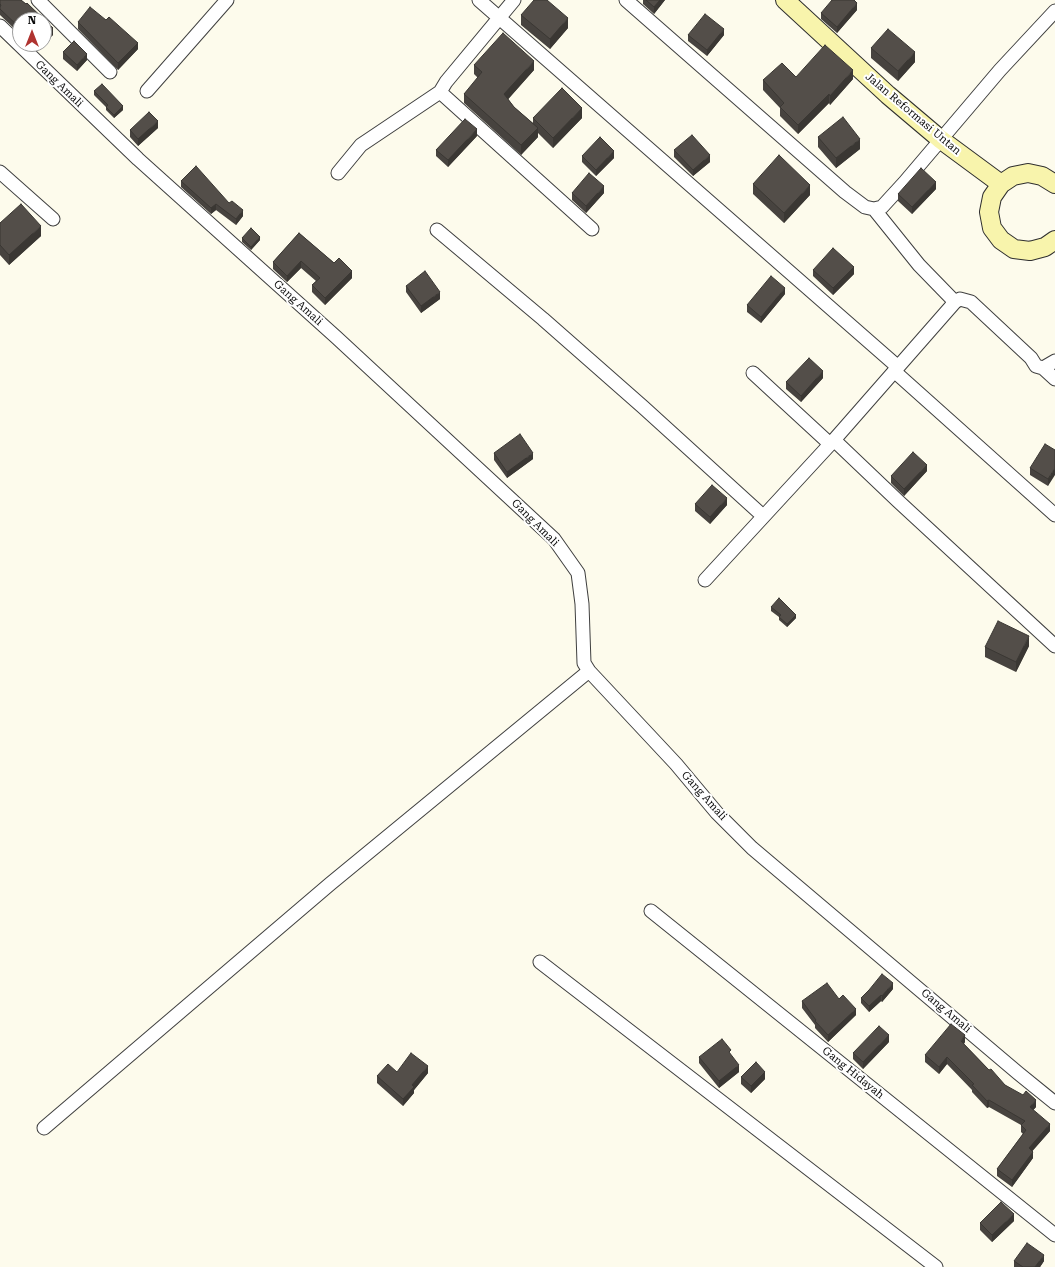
<!DOCTYPE html>
<html>
<head>
<meta charset="utf-8">
<style>
  body { margin:0 }
  #map { position:relative; width:1055px; height:1267px; overflow:hidden; background:#fdfbec; font-family:"Roboto Serif",serif }
  canvas { display:block }
  .north { position:absolute; left:12px; top:12px; width:40px; height:40px; box-sizing:border-box; background:#fff; border:1px solid #9e9e9e; border-radius:50%; rotate:0deg; font-size:11px; font-weight:700; line-height:16px; text-align:center; color:#0c0c0c }
  .north::after { content:''; display:block; margin:auto; width:14px; height:18px; background:#af3330; clip-path:polygon(50% 0,100% 100%,50% 72%,0 100%) }
</style>
</head>
<body>
<div id="map">
<canvas width="1055" height="1267"></canvas>
<div class="north">N</div>
</div>
<script>
const ctx = document.querySelector('canvas').getContext('2d');
ctx.lineJoin = 'round';
const poly = rows => new Path2D(rows.map(r => 'M' + r).join(''));
function stroke(path, color, width, dash) { ctx.strokeStyle = color; ctx.lineWidth = width; ctx.lineCap = dash ? 'butt' : 'round'; ctx.setLineDash(dash || []); ctx.stroke(path); }
function paint(path, color) { ctx.fillStyle = color; ctx.fill(path, 'evenodd'); }
function label(font, color, halo, rows, align = 'center') {
  ctx.font = font + ' "Roboto Serif",serif'; ctx.lineWidth = 4; ctx.setLineDash([]); ctx.textBaseline = 'middle'; ctx.strokeStyle = halo; ctx.fillStyle = color; for (const [text, x, y, turn = 0] of rows) {
    ctx.save(); ctx.translate(x, y); ctx.rotate((+turn || 0) * Math.PI / 180); ctx.textAlign = isNaN(turn) ? turn : align; if (halo) ctx.strokeText(text, 0, 0); ctx.fillText(text, 0, 0); ctx.restore();
  }
}
const street = poly([
  [38,0,110,72],
  [479,0,898,367],
  [514,0,446,82,440,92,592,229],
  [626,0,845,192,865,207,874,209,882,207,904,183,1000,70,1055,11],
  [0,26,138,159,336,337,554,539,578,573,582,604,584,663,589,671,676,764,717,813,752,848,1018,1073,1055,1103],
  [147,91,227,0],
  [0,172,53,219],
  [338,173,361,145,440,92],
  [874,209,919,265,955,302],
  [437,230,543,319,643,407,763,516],
  [1043,368,1055,379],
  [894,371,1055,515],
  [753,373,830,444],
  [834,440,898,501,1055,646],
  [705,580,834,440,955,302,960,299,971,302,1031,358,1036,366,1043,368,1055,361],
  [651,911,1055,1235],
  [540,962,936,1267],
  [44,1128,330,884,589,671]
]);
const secondary = poly([
  [785,0,888,95,940,139,1001,184],
  [1055,184,1042,176,1028,173,1013,176,1001,184,992,197,989,212,992,228,1001,240,1014,249,1030,251,1045,247,1055,240]
]);
stroke(street, '#3f3f3f', 15);
stroke(secondary, '#2e2e2e', 20);
stroke(street, '#fff', 13);
stroke(secondary, '#f8f4ac', 18);
paint(poly([
  [0,0,21,0,26,4,27,3,53,28,53,35,44,43,44,20,20,20,20,34,0,15],
  [643,0,665,0,654,14,643,4],
  [857,10,837,33,821,19,821,13],
  [521,15,568,28,550,49,521,25],
  [106,20,138,49,118,70,78,29,78,22],
  [688,35,724,35,707,56,688,41],
  [35,44,43,44,38,48],
  [871,48,915,62,898,81,871,58],
  [63,52,87,60,77,71,63,59],
  [474,65,534,70,508,99,514,107,533,123,533,118,582,118,553,148,538,133,538,137,521,155,464,103,464,94,478,78,474,74],
  [796,77,853,79,830,105,829,103,798,134,780,116,780,108,763,90,763,80],
  [94,91,123,110,114,118,106,110,106,107,94,95],
  [158,128,138,146,130,137,130,130],
  [477,136,448,167,436,156,436,150],
  [818,137,860,149,836,168,818,147],
  [674,150,710,162,693,176,674,157],
  [582,156,614,158,596,176,582,162],
  [181,181,229,203,243,216,236,225,216,210,211,214,181,187],
  [753,184,810,195,784,223,753,194],
  [936,189,912,214,898,201,898,194],
  [572,193,604,193,586,213,572,200],
  [0,223,41,236,9,265,0,255],
  [299,233,352,278,325,305,312,292,312,285,316,281,301,268,287,282,273,269,273,262],
  [242,238,260,240,251,250,242,242],
  [813,270,854,274,833,295,813,276],
  [406,286,440,299,421,313,406,292],
  [785,294,761,323,747,312,747,305],
  [823,378,801,402,786,389,786,382],
  [1055,450,1048,486,1030,475,1030,468],
  [494,453,533,459,507,478,494,460],
  [927,471,904,496,891,483,891,476],
  [695,504,727,505,710,524,695,511],
  [771,607,796,618,787,627,779,620,779,617,771,611],
  [1029,646,1016,672,985,657,985,647],
  [893,989,882,1002,881,1001,869,1012,861,1003,861,998],
  [839,999,856,1015,828,1042,815,1028,815,1025,802,1008,802,1001],
  [889,1042,863,1069,853,1059,853,1053],
  [965,1042,964,1044,989,1070,1005,1085,1036,1107,1033,1110,1050,1131,1032,1151,1033,1158,1012,1187,997,1176,997,1169,1023,1134,1021,1132,1021,1125,989,1107,987,1108,972,1092,972,1090,947,1064,939,1074,925,1062,925,1055],
  [731,1055,739,1072,719,1088,699,1063,699,1057],
  [397,1072,428,1073,414,1090,414,1093,403,1106,377,1083,377,1076],
  [741,1077,765,1079,751,1093,741,1084],
  [1014,1221,992,1242,980,1230,980,1223],
  [1014,1261,1044,1261,1040,1267,1014,1267]
]), '#47433f');
paint(poly([
  [660,0,665,0,654,14,654,7],
  [857,3,857,10,837,33,837,27],
  [568,18,568,28,550,49,550,39],
  [53,28,53,35,44,43,44,37],
  [724,29,724,35,707,56,707,50],
  [138,43,138,49,118,70,118,63],
  [38,44,43,44,38,48],
  [915,52,915,62,898,81,898,71],
  [87,54,87,60,77,71,77,65],
  [534,61,534,70,504,104,504,94],
  [853,70,853,79,830,105,830,96],
  [829,94,829,103,798,134,798,125],
  [123,106,123,110,114,118,114,115],
  [582,108,582,118,553,148,553,138],
  [158,121,158,128,138,146,138,139],
  [538,128,538,137,521,155,521,145],
  [477,129,477,136,448,167,448,160],
  [860,139,860,149,836,168,836,158],
  [614,151,614,158,596,176,596,170],
  [710,155,710,162,693,176,693,170],
  [936,182,936,189,912,214,912,207],
  [810,185,810,195,784,223,784,213],
  [604,186,604,193,586,213,586,206],
  [216,204,216,210,211,214,211,208],
  [243,210,243,216,236,225,236,219],
  [41,226,41,236,9,265,9,255],
  [260,237,260,240,251,250,251,247],
  [301,261,301,268,287,282,287,276],
  [854,267,854,274,833,295,833,288],
  [352,271,352,278,325,305,325,298],
  [785,288,785,294,761,323,761,317],
  [440,292,440,299,421,313,421,306],
  [823,371,823,378,801,402,801,396],
  [533,453,533,459,507,478,507,472],
  [927,465,927,471,904,496,904,489],
  [1055,468,1055,475,1048,486,1048,479],
  [727,498,727,505,710,524,710,517],
  [796,615,796,618,787,627,787,624],
  [1029,636,1029,646,1016,672,1016,662],
  [893,983,893,989,882,1002,882,996],
  [881,995,881,1001,869,1012,869,1006],
  [856,1009,856,1015,828,1042,828,1035],
  [889,1035,889,1042,863,1069,863,1062],
  [965,1035,965,1042,961,1048,961,1041],
  [947,1057,947,1064,939,1074,939,1067],
  [739,1065,739,1072,719,1088,719,1081],
  [428,1066,428,1073,414,1090,414,1093,403,1106,403,1099,412,1085],
  [765,1072,765,1079,751,1093,751,1086],
  [989,1100,989,1107,987,1108,987,1101],
  [1036,1100,1036,1107,1030,1114,1030,1107],
  [1050,1124,1050,1131,1029,1155,1029,1148],
  [1033,1152,1033,1158,1012,1187,1012,1180],
  [1014,1214,1014,1221,992,1242,992,1235],
  [1044,1255,1044,1261,1040,1267,1035,1267]
]), '#3a3733');
const building = poly([
  [0,0,21,0,26,4,27,3,53,28,44,37,44,20,20,20,20,28,0,9,0,7,1,5,0,4,0,0],
  [534,0,547,0,568,18,550,39,521,15,534,0],
  [646,0,660,0,654,7,646,0],
  [832,0,854,0,857,3,837,27,821,13,832,0],
  [90,7,106,20,109,17,138,43,118,63,78,22,90,7],
  [705,14,724,29,707,50,688,35,705,14],
  [888,29,915,52,898,71,871,48,888,29],
  [503,33,534,61,504,94,514,107,538,128,521,145,464,94,482,72,474,65,503,33],
  [74,41,87,54,77,65,63,52,74,41],
  [825,45,853,70,830,96,829,94,798,125,780,107,784,103,763,80,782,63,796,77,825,45],
  [102,84,123,106,114,115,106,107,108,105,94,91,102,84],
  [562,88,582,108,553,138,533,118,562,88],
  [149,112,158,121,138,139,130,130,149,112],
  [843,117,860,139,836,158,818,137,843,117],
  [465,119,477,129,448,160,436,150,465,119],
  [692,135,710,155,693,170,674,150,692,135],
  [600,137,614,151,596,170,582,156,600,137],
  [779,155,810,185,784,213,753,184,779,155],
  [196,166,229,203,232,201,243,210,236,219,216,204,211,208,181,181,196,166],
  [921,168,936,182,912,207,898,194,921,168],
  [589,173,604,186,586,206,572,193,589,173],
  [21,204,41,226,9,255,0,245,0,223,21,204],
  [251,228,260,237,251,247,242,238,251,228],
  [299,233,334,263,339,258,352,271,325,298,312,285,320,278,301,261,287,276,273,262,299,233],
  [833,248,854,267,833,288,813,270,833,248],
  [425,271,440,292,421,306,406,286,425,271],
  [771,276,785,288,761,317,747,305,771,276],
  [809,358,823,371,801,396,786,382,809,358],
  [520,434,533,453,507,472,494,453,520,434],
  [1045,444,1055,450,1055,468,1048,479,1030,468,1045,444],
  [913,452,927,465,904,489,891,476,913,452],
  [712,485,727,498,710,517,695,504,712,485],
  [779,598,796,615,787,624,779,617,781,615,771,607,779,598],
  [998,621,1029,636,1016,662,985,647,998,621],
  [882,974,893,983,882,996,881,995,869,1006,861,998,869,990,882,974],
  [827,983,839,999,843,995,856,1009,828,1035,815,1021,816,1020,802,1001,827,983],
  [951,1024,965,1035,961,1041,989,1070,991,1069,1005,1085,1023,1095,1026,1091,1036,1100,1030,1107,1050,1124,1029,1148,1033,1152,1012,1180,997,1169,1026,1130,1021,1125,1025,1121,989,1100,987,1101,972,1085,974,1084,947,1057,939,1067,925,1055,951,1024],
  [879,1026,889,1035,863,1062,853,1053,879,1026],
  [722,1039,731,1050,729,1052,739,1065,719,1081,699,1057,722,1039],
  [411,1053,428,1066,412,1085,414,1087,403,1099,377,1076,388,1064,397,1072,411,1053],
  [756,1062,765,1072,751,1086,741,1077,756,1062],
  [1001,1202,1014,1214,992,1235,980,1223,1001,1202],
  [1027,1243,1044,1255,1035,1267,1023,1267,1014,1261,1027,1243]
]);
paint(building, '#534e49');
stroke(building, '#3a3733', 1);
label('11px', '#0c0c0c', '#fff', [
  ["Gang Amali",59,84,44],
  ["Jalan Reformasi Untan",913,114,40],
  ["Gang Amali",298,303,42],
  ["Gang Amali",535,523,45],
  ["Gang Amali",704,796,48],
  ["Gang Amali",946,1011,40],
  ["Gang Hidayah",853,1073,39]
]);
</script>
</body>
</html>
